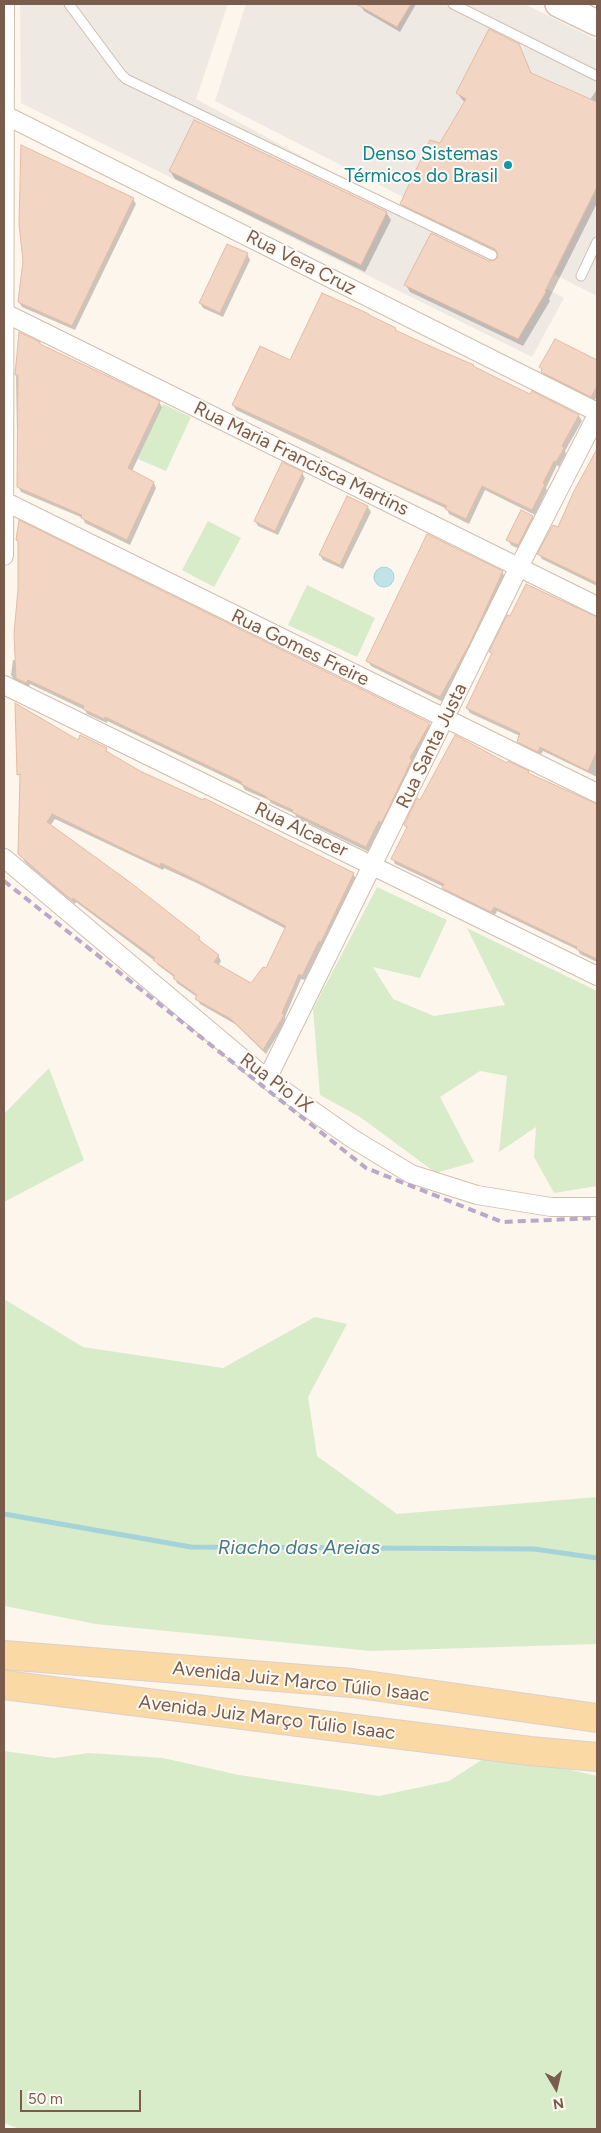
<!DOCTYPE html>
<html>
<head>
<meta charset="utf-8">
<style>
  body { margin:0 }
  #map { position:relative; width:601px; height:2133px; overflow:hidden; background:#fdf6ec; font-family:Figtree,sans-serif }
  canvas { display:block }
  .frame { position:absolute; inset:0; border:5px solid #7a5c4d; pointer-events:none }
  .north { position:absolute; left:531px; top:2063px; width:50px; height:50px; -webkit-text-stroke:4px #fffaf3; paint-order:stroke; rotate:171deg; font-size:14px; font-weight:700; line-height:20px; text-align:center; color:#7a5c4d }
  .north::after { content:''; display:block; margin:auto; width:18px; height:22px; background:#7a5c4d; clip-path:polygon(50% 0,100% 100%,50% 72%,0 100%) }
  .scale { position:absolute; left:20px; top:2090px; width:121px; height:22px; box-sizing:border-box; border:2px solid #7a5c4d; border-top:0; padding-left:6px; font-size:15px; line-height:18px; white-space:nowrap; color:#7a5c4d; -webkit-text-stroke:4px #fffaf3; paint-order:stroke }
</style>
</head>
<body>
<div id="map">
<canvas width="601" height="2133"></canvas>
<div class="frame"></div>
<div class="north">N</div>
<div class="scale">50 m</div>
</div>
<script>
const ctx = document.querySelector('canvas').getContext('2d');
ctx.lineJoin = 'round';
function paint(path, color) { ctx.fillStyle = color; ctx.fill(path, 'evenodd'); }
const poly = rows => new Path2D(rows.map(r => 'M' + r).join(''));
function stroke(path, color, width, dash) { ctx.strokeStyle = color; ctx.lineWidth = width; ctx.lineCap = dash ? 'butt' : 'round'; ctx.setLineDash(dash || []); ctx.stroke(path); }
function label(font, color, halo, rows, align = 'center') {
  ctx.font = font + ' Figtree,sans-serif'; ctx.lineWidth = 4; ctx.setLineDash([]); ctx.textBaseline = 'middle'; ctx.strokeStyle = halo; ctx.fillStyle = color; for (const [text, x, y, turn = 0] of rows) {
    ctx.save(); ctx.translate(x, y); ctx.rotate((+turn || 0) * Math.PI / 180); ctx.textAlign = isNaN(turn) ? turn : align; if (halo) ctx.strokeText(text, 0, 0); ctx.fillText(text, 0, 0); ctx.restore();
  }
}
paint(poly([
  [20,4,228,4,196,99,564,298,532,357,21,103],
  [246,4,525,4,597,40,597,296,215,101]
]), '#efe9e4');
paint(poly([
  [163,404,191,417,166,471,138,459],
  [208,521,241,538,214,587,182,570],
  [307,585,375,618,357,657,288,625],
  [377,887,447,920,420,978,373,967,393,999,434,1016,505,1005,467,928,597,991,597,1186,554,1193,534,1157,536,1127,499,1152,507,1076,480,1071,440,1097,474,1162,436,1173,360,1117,320,1095,313,1009],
  [49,1068,84,1160,4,1202,4,1114],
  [4,1299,83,1347,223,1368,315,1317,347,1324,308,1397,317,1456,397,1514,597,1497,597,1644,371,1651,96,1624,4,1606],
  [4,1751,54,1758,89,1753,163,1758,239,1775,379,1796,449,1781,494,1752,597,1776,597,2129,20,2129,4,2123]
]), '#d8ecc9');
const water = poly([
  '374 577a10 10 0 1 1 20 0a10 10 0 1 1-20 0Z'
]);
paint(water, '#bfe3e8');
stroke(water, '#a5d3da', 1);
paint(poly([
  [362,4,416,4,400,32,364,11,361,6],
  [518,45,532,74,590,100,597,89,597,203,549,299,550,301,523,346,410,292,406,285,496,262,499,256,406,212,402,204,441,144,465,103,457,93],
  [170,171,386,212,391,220,365,272,175,179],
  [133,199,136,204,75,330,22,307,19,302,24,261],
  [228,245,247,254,250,260,223,317,203,308,200,303],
  [395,329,396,332,473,366,475,368,531,396,532,393,579,416,582,421,565,451,566,454,559,467,557,465,546,488,547,490,535,515,485,490,469,524,449,514,447,509,236,410,233,405,291,362],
  [20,334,41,346,159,402,162,407,132,471,154,483,156,488,130,545,85,523,83,518,21,492,18,486,16,378],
  [556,340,597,361,597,396,594,402,545,377,541,367],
  [597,452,597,586,542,559,539,554,558,529,575,492],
  [302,473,305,478,278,535,258,526,255,521],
  [368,507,371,512,343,569,323,560,320,555],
  [533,517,535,522,521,550,511,545,508,540],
  [502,572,505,577,443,702,371,666,368,661],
  [527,585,597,618,597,777,543,751,540,756,521,747,518,741,520,736,470,713,467,708,492,655,490,652,511,618],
  [13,660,429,724,432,729,384,827,382,826,369,852,296,817,295,814,271,803,269,800,245,790,242,785,107,721,107,723,87,714,85,710,30,684,29,687,14,680,11,675],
  [78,741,106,749,109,754,139,772,353,874,356,879,324,946,322,946,305,980,301,979,285,1017,286,1021,266,1054,235,1024,200,1004,197,997,177,983,174,977,158,965,155,961,76,902,75,904,61,893,26,863,23,859,28,859,21,778,19,774],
  [55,819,163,870,164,868,201,885,286,929,266,970,252,985,218,966,221,961,218,955,202,944,199,938,50,826],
  [507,764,528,772,529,775,592,804,597,804,597,962,580,954,578,950,497,911,494,917,446,893,444,887,395,864,393,859,407,829,405,825,421,802]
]), '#0003');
stroke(poly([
  [4,1514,191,1547,534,1549,597,1558]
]), '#a5d3da', 5);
const building = poly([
  [356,4,411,4,397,27,356,4],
  [489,29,519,44,531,73,597,102,597,187,545,291,546,292,518,339,404,285,431,233,489,261,495,260,498,257,497,252,495,249,400,204,430,140,440,143,466,99,456,93,489,29],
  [194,120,387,212,361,265,169,171,194,120],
  [21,145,134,198,72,326,18,302,23,261,19,224,21,145],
  [227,244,248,253,220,313,199,303,227,244],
  [322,293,369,314,369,315,396,328,395,330,432,347,474,365,473,366,499,379,530,394,532,391,579,415,562,446,564,448,556,462,554,461,543,483,545,484,532,510,482,486,466,519,445,509,447,506,382,477,311,441,232,405,260,346,290,360,322,293],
  [19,332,40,342,40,344,160,401,128,468,154,482,127,540,81,518,82,515,17,487,18,375,15,375,19,332],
  [555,339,597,360,597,386,591,397,541,372,542,369,539,367,555,339],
  [597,449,597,583,537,554,553,525,558,527,574,491,597,449],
  [282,462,303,472,275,531,254,521,282,462],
  [347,496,368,506,340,565,319,555,347,496],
  [521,510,533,516,518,545,506,540,521,510],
  [19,520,430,723,410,758,412,759,383,820,381,823,379,821,366,847,292,812,293,810,266,798,267,797,241,784,242,782,105,717,104,719,83,709,84,706,28,680,26,683,16,678,14,634,18,589,18,541,16,540,19,520],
  [427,534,503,571,470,643,440,697,366,661,427,534],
  [526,584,597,617,597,751,588,771,540,747,538,752,517,742,520,733,466,708,492,653,489,652,507,615,510,616,526,584],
  [15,703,78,740,80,735,107,748,106,751,140,771,203,800,204,798,354,873,321,942,319,941,302,976,299,974,282,1013,284,1015,263,1050,231,1019,195,999,197,995,173,978,175,976,153,960,155,958,73,898,72,900,57,888,18,854,20,774,17,775,15,703],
  [52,814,134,854,160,866,161,863,196,880,286,926,266,968,263,967,251,983,214,962,219,955,198,939,200,937,131,883,47,822,52,814],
  [455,735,507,763,508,761,529,771,528,773,597,804,597,959,576,949,577,947,494,907,491,912,442,888,444,884,391,859,407,827,404,825,417,798,420,800,455,735]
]);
paint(building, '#f3d5c3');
stroke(building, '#e6bba3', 1);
const service = poly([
  [69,4,121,74,126,79,492,255],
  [453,4,597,76],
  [581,276,597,242]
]);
const minor = poly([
  [5,115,597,412],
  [5,313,597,606],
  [4,501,597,793],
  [4,556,5,4],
  [4,685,597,976],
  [4,858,267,1079,353,1139,411,1174,477,1195,551,1207,597,1207],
  [267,1079,519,567,597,415]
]);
const secondary = poly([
  [558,4,597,23]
]);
const primary = poly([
  [4,1655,352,1683,597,1718],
  [4,1685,530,1751,597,1757]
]);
stroke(service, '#d1beb0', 11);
stroke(minor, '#d1beb0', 20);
stroke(secondary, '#d6c0b0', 28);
stroke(primary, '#dad1cd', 30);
stroke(service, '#fff', 9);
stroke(minor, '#fff', 18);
stroke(secondary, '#fff', 25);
stroke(primary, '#fbd9a5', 28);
stroke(poly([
  [4,881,366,1168,502,1222,597,1218]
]), '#b9a8c9', 4, [8, 5]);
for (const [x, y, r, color] of [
  [508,165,5,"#0f9aa8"]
]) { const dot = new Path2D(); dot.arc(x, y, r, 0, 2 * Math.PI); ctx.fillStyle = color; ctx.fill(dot); stroke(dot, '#fffaf3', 2); }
label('19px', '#0d838f', '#fffaf3', [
  ["Denso Sistemas",498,154],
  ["Térmicos do Brasil",498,176]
], 'right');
label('19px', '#7a5c4d', '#fffaf3', [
  ["Rua Vera Cruz",301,263,27],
  ["Rua Maria Francisca Martins",301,459,26],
  ["Rua Gomes Freire",300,648,26],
  ["Rua Santa Justa",432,746,-64],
  ["Rua Alcacer",301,830,26],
  ["Rua Pio IX",276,1083,37],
  ["Avenida Juiz Marco Túlio Isaac",301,1682,6],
  ["Avenida Juiz Março Túlio Isaac",267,1718,7]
]);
label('italic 20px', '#437c86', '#fffaf3', [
  ["Riacho das Areias",299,1548]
]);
</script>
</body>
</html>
